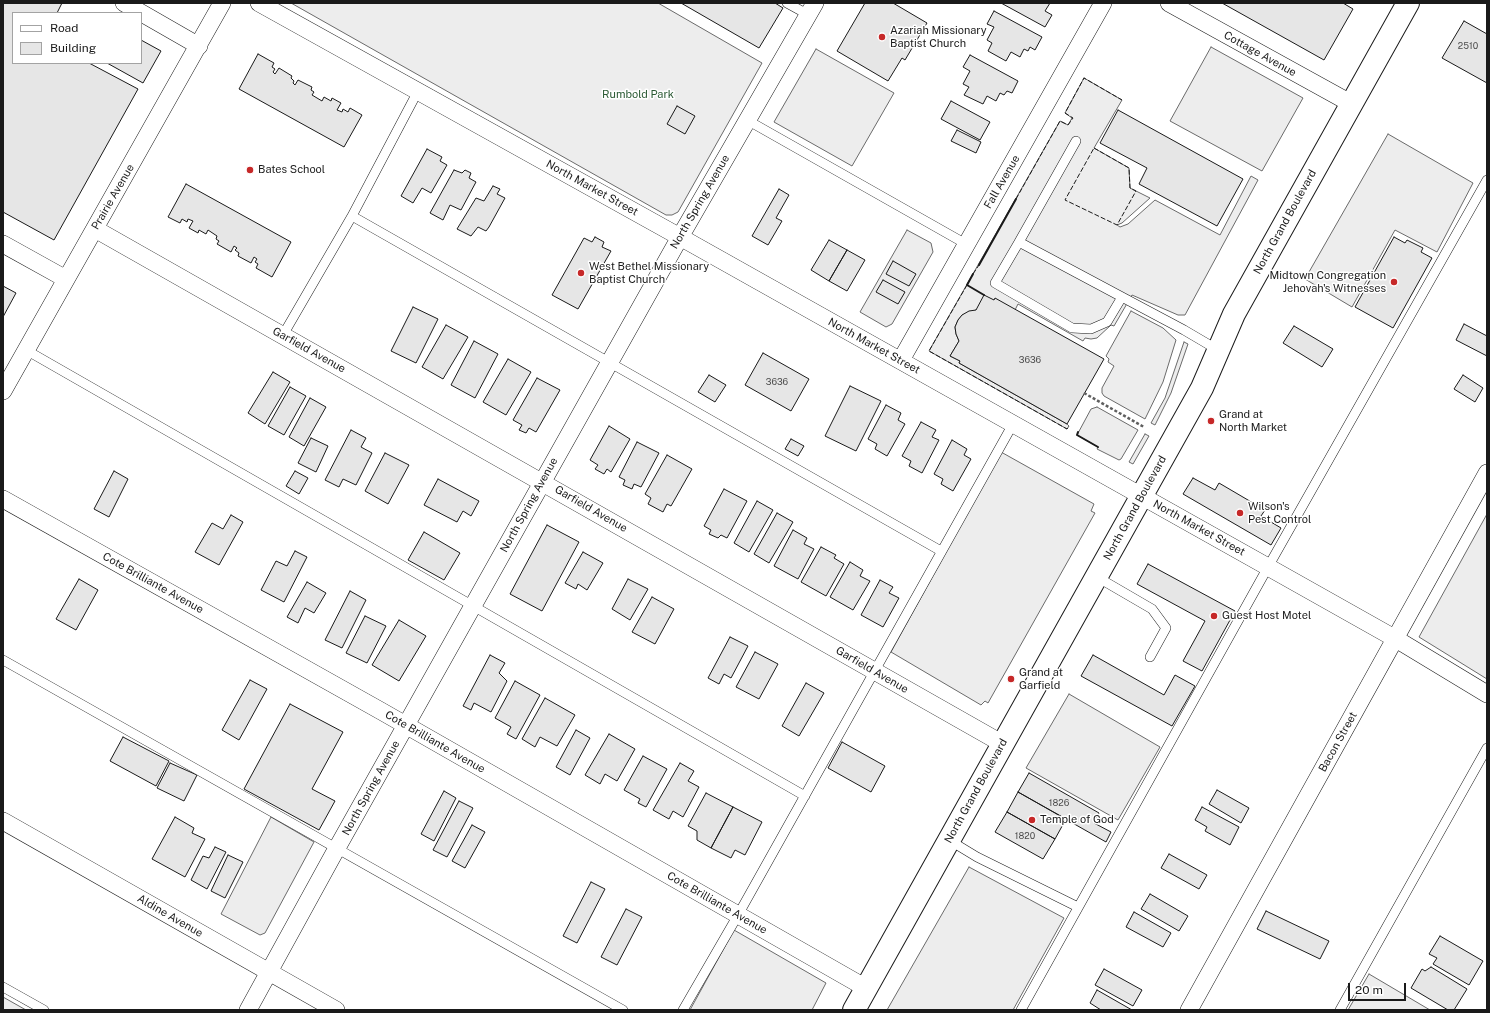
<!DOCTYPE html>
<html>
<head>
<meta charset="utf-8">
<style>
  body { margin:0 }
  #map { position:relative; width:1490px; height:1013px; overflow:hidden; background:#fff; font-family:"Public Sans",sans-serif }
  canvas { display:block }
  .frame { position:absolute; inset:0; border:4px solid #1a1a1a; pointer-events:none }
  .legend { position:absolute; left:12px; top:12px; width:130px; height:52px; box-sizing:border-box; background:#fff; border:1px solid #a3a3a3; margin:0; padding:5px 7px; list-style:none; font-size:12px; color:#1a1a1a }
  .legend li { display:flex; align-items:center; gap:8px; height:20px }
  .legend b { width:20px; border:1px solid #a3a3a3 }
  .scale { position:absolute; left:1348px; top:983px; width:58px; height:18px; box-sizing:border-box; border:2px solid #1a1a1a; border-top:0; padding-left:5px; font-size:12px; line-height:14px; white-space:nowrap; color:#1a1a1a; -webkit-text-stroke:3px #fff; paint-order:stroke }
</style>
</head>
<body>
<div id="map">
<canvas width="1490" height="1013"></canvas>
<div class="frame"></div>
<ul class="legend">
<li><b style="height:5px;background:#fff"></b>Road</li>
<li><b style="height:11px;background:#e6e6e6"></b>Building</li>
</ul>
<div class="scale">20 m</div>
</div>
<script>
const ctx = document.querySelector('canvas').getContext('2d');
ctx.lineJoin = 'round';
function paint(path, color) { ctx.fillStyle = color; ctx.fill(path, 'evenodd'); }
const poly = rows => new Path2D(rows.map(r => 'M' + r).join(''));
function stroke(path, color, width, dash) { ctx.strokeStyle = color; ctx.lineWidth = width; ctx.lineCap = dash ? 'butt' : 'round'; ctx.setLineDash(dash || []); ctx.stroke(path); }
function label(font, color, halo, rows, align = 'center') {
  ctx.font = font + ' "Public Sans",sans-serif'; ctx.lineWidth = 3; ctx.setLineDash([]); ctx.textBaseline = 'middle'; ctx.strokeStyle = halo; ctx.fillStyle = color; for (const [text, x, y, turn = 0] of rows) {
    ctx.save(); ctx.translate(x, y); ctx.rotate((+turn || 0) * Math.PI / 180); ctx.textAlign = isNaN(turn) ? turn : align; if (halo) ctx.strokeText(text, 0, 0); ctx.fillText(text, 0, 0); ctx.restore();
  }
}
const built = poly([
  [291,3,658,3,762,63,678,212,672,215,666,215,291,3],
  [1211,47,1303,98,1262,171,1170,121,1211,47],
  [816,49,894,93,852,166,774,122,816,49],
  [1084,78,1122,100,1094,148,1129,168,1130,188,1150,198,1122,223,1117,225,1120,227,1128,224,1155,200,1220,235,1251,176,1258,180,1185,315,1178,315,1132,295,1114,326,1111,325,1097,338,1091,339,1085,338,1083,341,1018,304,1015,310,994,300,976,310,962,315,958,320,955,327,956,334,959,341,950,356,960,361,959,363,1067,424,1069,426,1067,429,929,351,1060,121,1068,125,1072,118,1065,113,1084,78],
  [1388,134,1473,183,1437,252,1395,230,1352,307,1305,279,1388,134],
  [907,230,931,243,933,252,892,324,886,327,860,312,907,230],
  [1131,311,1163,328,1176,340,1163,382,1145,419,1104,396,1102,393,1102,388,1114,366,1108,362,1109,359,1106,356,1131,311],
  [1184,342,1188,344,1171,393,1155,425,1151,423,1165,398,1184,342],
  [1097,407,1138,430,1121,459,1119,460,1097,449,1098,447,1077,435,1091,409,1097,407],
  [1145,434,1149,436,1133,464,1129,462,1145,434],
  [1001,452,1094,504,1091,511,1095,513,988,703,985,701,981,705,891,652,1001,452],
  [1487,514,1487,679,1419,637,1487,514],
  [1069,694,1160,747,1118,820,1026,768,1069,694],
  [271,817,314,842,265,933,260,935,221,914,271,817],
  [969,867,1064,918,1013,1010,887,1010,969,867],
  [734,930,826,983,812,1010,690,1010,734,930],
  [1369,974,1430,1010,1348,1010,1369,974],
  [3,997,26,1010,3,1010,3,997]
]);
paint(built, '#ededed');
stroke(built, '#6a6a6a', 1);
const building = poly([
  [3,3,62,3,57,13,13,13,13,63,89,63,138,89,54,240,3,212,3,3],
  [681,3,775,3,783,8,759,48,681,3],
  [865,3,893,3,927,23,905,60,902,58,888,81,837,51,865,3],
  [1001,3,1050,3,1045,11,1052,15,1045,27,1001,3],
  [1222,3,1343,3,1353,9,1324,60,1222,3],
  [994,11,1042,37,1035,50,1030,47,1028,51,1024,49,1020,57,1011,52,1006,61,988,51,992,43,987,40,994,27,987,24,994,11],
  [1464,21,1487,34,1487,83,1442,58,1464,21],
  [141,40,161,51,143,83,107,63,141,63,141,40],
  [258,54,274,63,272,67,275,69,273,72,275,74,279,68,292,76,291,78,294,81,293,83,295,85,298,80,312,87,311,90,314,92,312,95,322,101,324,97,331,101,332,98,341,103,337,110,342,112,343,109,348,112,350,108,362,115,344,147,239,89,258,54],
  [970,55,1018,81,1012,93,1007,91,1004,95,1000,93,996,101,987,96,983,104,964,95,969,87,963,84,970,71,963,67,970,55],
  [951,101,990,122,980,140,941,119,951,101],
  [677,106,695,116,685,134,667,124,677,106],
  [1118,110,1243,179,1217,226,1139,184,1147,168,1100,143,1118,110],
  [957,130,981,142,976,153,951,141,957,130],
  [427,149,442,157,440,161,447,165,431,193,422,188,413,203,401,196,427,149],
  [454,170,462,173,465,170,471,173,469,178,476,182,461,210,450,205,443,220,430,213,454,170],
  [186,184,291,242,272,277,256,268,258,264,255,262,257,259,254,257,251,263,238,256,239,253,235,250,237,248,234,246,231,252,217,244,219,241,216,239,217,236,208,230,206,234,199,230,198,233,189,228,193,221,188,219,187,222,182,219,180,223,168,217,186,184],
  [493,186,500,189,497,194,505,198,489,227,486,231,478,227,471,236,457,229,476,198,484,201,493,186],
  [779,189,789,195,776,218,782,221,768,245,752,236,779,189],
  [595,237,604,242,602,247,611,251,578,309,552,295,584,238,592,242,595,237],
  [1394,237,1405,243,1407,240,1423,248,1421,252,1432,258,1393,328,1355,307,1394,237],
  [829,240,847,250,829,281,811,270,829,240],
  [847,250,865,260,847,291,829,281,847,250],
  [893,261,916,274,909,286,886,274,893,261],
  [883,280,905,292,898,304,876,292,883,280],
  [3,286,16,293,3,317,3,286],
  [984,295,994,300,995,298,1104,359,1067,424,959,363,960,361,950,356,959,341,956,334,955,327,958,320,962,315,969,311,976,310,984,295],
  [413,307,438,319,416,363,391,351,413,307],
  [1464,324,1487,336,1487,356,1456,340,1464,324],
  [446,325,468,337,443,379,422,367,446,325],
  [1294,326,1333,349,1322,367,1283,343,1294,326],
  [474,341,498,354,475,398,451,385,474,341],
  [763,353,809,379,791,411,745,385,763,353],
  [508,359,531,372,506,415,483,402,508,359],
  [273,372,290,382,265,424,248,413,273,372],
  [709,375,726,385,715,402,698,392,709,375],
  [1463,375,1483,388,1475,402,1454,389,1463,375],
  [537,378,560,390,536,432,529,428,526,433,519,430,522,425,513,420,537,378],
  [850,386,881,401,856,451,825,436,850,386],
  [290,387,306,396,284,435,268,426,290,387],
  [310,398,326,407,304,446,289,437,310,398],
  [886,405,901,413,898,420,905,424,887,456,875,449,877,444,868,439,886,405],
  [921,422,936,430,932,437,939,440,922,473,909,466,911,461,902,456,921,422],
  [609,426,630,439,611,472,607,469,604,474,595,469,598,465,590,460,609,426],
  [351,430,366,438,361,447,372,453,356,485,343,479,339,487,325,480,351,430],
  [311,438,328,446,316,472,298,463,311,438],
  [791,439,804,446,798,456,785,449,791,439],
  [952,440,967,449,964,455,971,459,953,491,941,484,943,479,934,474,952,440],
  [637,442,659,453,641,487,634,484,632,489,623,485,625,480,619,477,637,442],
  [385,453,409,465,388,504,365,491,385,453],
  [667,455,692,469,671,506,667,504,663,512,648,504,651,498,645,494,667,455],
  [114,471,128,479,109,517,94,509,114,471],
  [295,471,308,478,299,494,286,486,295,471],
  [1193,478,1215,490,1219,483,1265,510,1261,516,1281,528,1271,545,1183,494,1193,478],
  [438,479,479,501,471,516,463,511,457,522,424,505,438,479],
  [724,489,747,501,727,538,721,535,718,538,709,534,711,530,704,526,724,489],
  [757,501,773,510,749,552,734,543,757,501],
  [777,513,793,522,769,563,754,554,777,513],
  [231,515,243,522,219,565,195,552,212,523,223,529,231,515],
  [547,525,579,542,542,611,510,594,547,525],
  [793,530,807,538,804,544,814,549,798,579,774,566,793,530],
  [424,532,460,553,444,580,408,560,424,532],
  [821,547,836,555,834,558,844,564,826,596,801,582,821,547],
  [295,551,307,557,284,602,261,590,276,561,287,566,295,551],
  [583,552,603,563,587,590,578,584,576,589,565,583,583,552],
  [850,562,863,570,860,576,870,581,853,610,830,597,850,562],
  [1148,564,1235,611,1202,671,1183,661,1205,621,1137,584,1148,564],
  [79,579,98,590,76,630,56,619,79,579],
  [628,579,648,589,630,620,612,609,628,579],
  [880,580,893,587,889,593,899,598,883,627,861,615,880,580],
  [307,582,326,593,314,613,305,608,298,623,287,617,307,582],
  [350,591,366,600,342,648,325,640,350,591],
  [652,597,674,609,655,644,632,632,652,597],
  [365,616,386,626,367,663,346,653,365,616],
  [399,620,426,636,399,681,372,665,399,620],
  [730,637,748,646,731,678,724,674,719,684,708,678,730,637],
  [755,652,778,664,759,699,736,687,755,652],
  [490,655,505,663,499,673,507,681,491,712,474,703,471,710,463,706,490,655],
  [1093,655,1164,695,1175,675,1195,686,1172,726,1081,676,1093,655],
  [250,680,267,689,239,740,222,730,250,680],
  [515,681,540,695,516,739,507,734,511,727,495,718,515,681],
  [806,683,824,693,799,736,782,726,806,683],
  [545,698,575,715,557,746,540,737,535,747,522,739,545,698],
  [290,704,343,732,312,789,335,801,319,830,244,789,290,704],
  [576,730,590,738,570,775,556,767,576,730],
  [609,734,635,749,617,781,605,774,600,784,585,775,609,734],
  [123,737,169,761,156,786,110,761,123,737],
  [842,742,885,766,871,792,828,768,842,742],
  [643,756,667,769,646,807,638,803,640,799,624,790,643,756],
  [170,763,197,775,184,801,157,788,170,763],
  [680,763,694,771,688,781,699,787,683,817,673,811,669,819,653,810,680,763],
  [1029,773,1099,813,1094,823,1111,832,1106,842,1018,792,1029,773],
  [1217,790,1249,808,1241,823,1209,804,1217,790],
  [444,791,456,798,434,841,421,834,444,791],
  [1018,792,1066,819,1055,839,1007,812,1018,792],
  [706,793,733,807,711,848,697,840,697,831,688,826,706,793],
  [459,801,473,808,447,857,433,850,459,801],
  [733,807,762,822,745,855,735,850,731,858,711,848,733,807],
  [1202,807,1239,827,1230,845,1205,831,1207,827,1195,820,1202,807],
  [1007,812,1055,839,1043,859,995,832,1007,812],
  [175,817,194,828,192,833,205,839,185,877,152,859,175,817],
  [472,825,485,832,465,868,452,861,472,825],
  [215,847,226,852,207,889,191,880,203,856,209,858,215,847],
  [1169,854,1207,875,1199,889,1161,868,1169,854],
  [228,855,243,862,225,898,211,891,228,855],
  [591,882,605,889,577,943,563,936,591,882],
  [1150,894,1188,916,1179,931,1141,909,1150,894],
  [626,909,642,917,617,965,601,957,626,909],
  [1266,911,1329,941,1320,959,1257,929,1266,911],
  [1134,912,1171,933,1163,947,1126,927,1134,912],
  [1440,936,1483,961,1469,985,1433,964,1437,958,1429,954,1440,936],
  [1431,967,1467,989,1454,1010,1448,1010,1411,988,1422,969,1425,971,1431,967],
  [1104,969,1142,990,1133,1006,1095,985,1104,969],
  [1097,990,1132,1010,1101,1010,1090,1003,1097,990]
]);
paint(building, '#e6e6e6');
stroke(building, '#1a1a1a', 1);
const lane = poly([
  [787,3,809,15],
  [747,120,966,244],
  [352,216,941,551],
  [1019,242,1076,141],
  [1122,297,1107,322,1091,329,1072,328,995,283,1019,242,1122,297,1184,330,1218,350],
  [283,335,352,216,418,91],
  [26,350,805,796],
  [1097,577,1152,609,1166,628,1150,657],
  [3,660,623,1010],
  [949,840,977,857,1078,907],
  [3,987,44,1010],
  [683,1010,738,915,1013,424],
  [1021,1010,1268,567,1487,180],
  [1340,1010,1487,748]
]);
const street = poly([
  [124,3,199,46],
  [259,3,680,237,1268,567,1396,639,1487,694],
  [1169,3,1352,104],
  [95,229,1003,744],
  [3,244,66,279],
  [901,360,1103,3],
  [3,391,222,3],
  [3,499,381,711,866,988],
  [3,821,336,1010],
  [248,1010,337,848,680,237,815,3],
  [1189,1010,1487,473]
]);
const primary = poly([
  [854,1010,1202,388,1234,314,1408,3]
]);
stroke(lane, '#1a1a1a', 10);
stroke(street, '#1a1a1a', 18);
stroke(primary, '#1a1a1a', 24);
stroke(poly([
  [1084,393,1144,427]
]), '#5f5f5f', 2.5, [3, 2]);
stroke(lane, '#fff', 9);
stroke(street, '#fff', 17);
stroke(primary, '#fff', 22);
stroke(poly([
  [1094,148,1129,168,1130,188,1136,191,1117,225,1065,200,1094,148],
  [1016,199,1060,121,1068,125,1073,118,1065,113,1084,78,1122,100],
  [973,274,979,265],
  [967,285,929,351,1067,429,1069,426]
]), '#1a1a1a', 1, [5, 2]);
stroke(poly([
  [979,265,1016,199],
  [973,274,967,285,984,295],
  [1078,432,1077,435,1098,447]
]), '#1a1a1a', 2);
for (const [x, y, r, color] of [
  [882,37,4,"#c62828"],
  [250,170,4,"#c62828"],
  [581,273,4,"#c62828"],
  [1394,282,4,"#c62828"],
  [1211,421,4,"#c62828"],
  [1240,513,4,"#c62828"],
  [1214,616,4,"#c62828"],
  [1011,679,4,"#c62828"],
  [1032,820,4,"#c62828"]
]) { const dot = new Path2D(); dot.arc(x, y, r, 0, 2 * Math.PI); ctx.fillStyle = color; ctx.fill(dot); stroke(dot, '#fff', 1.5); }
label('9px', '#4d4d4d', null, [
  ["2510",1468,46],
  ["3636",1030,360],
  ["3636",777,382],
  ["1826",1059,803],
  ["1820",1025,836]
]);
label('11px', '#1a1a1a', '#fff', [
  ["Azariah Missionary",890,31],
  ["Baptist Church",890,44],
  ["Bates School",258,170],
  ["West Bethel Missionary",589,267],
  ["Baptist Church",589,280],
  ["Midtown Congregation",1386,276,"right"],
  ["Jehovah's Witnesses",1386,289,"right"],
  ["Grand at",1219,415],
  ["North Market",1219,428],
  ["Wilson's",1248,507],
  ["Pest Control",1248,520],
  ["Guest Host Motel",1222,616],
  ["Grand at",1019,673],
  ["Garfield",1019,686],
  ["Temple of God",1040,820]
], 'left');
label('11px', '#1a1a1a', '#fff', [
  ["Cottage Avenue",1260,54,29],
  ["Fall Avenue",1002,182,-60],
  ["North Market Street",592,188,29],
  ["Prairie Avenue",113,197,-60],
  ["North Spring Avenue",700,202,-60],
  ["North Grand Boulevard",1285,222,-61],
  ["North Market Street",874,346,29],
  ["Garfield Avenue",309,350,29],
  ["North Spring Avenue",529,505,-61],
  ["North Grand Boulevard",1135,508,-61],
  ["Garfield Avenue",591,509,30],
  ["North Market Street",1199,528,29],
  ["Cote Brilliante Avenue",153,583,29],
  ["Garfield Avenue",872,670,30],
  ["Cote Brilliante Avenue",435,742,30],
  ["Bacon Street",1338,742,-61],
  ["North Spring Avenue",371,788,-61],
  ["North Grand Boulevard",976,791,-61],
  ["Cote Brilliante Avenue",717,903,30],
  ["Aldine Avenue",170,916,30]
]);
label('11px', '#2b5a34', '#fff', [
  ["Rumbold Park",638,95]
]);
</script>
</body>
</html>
